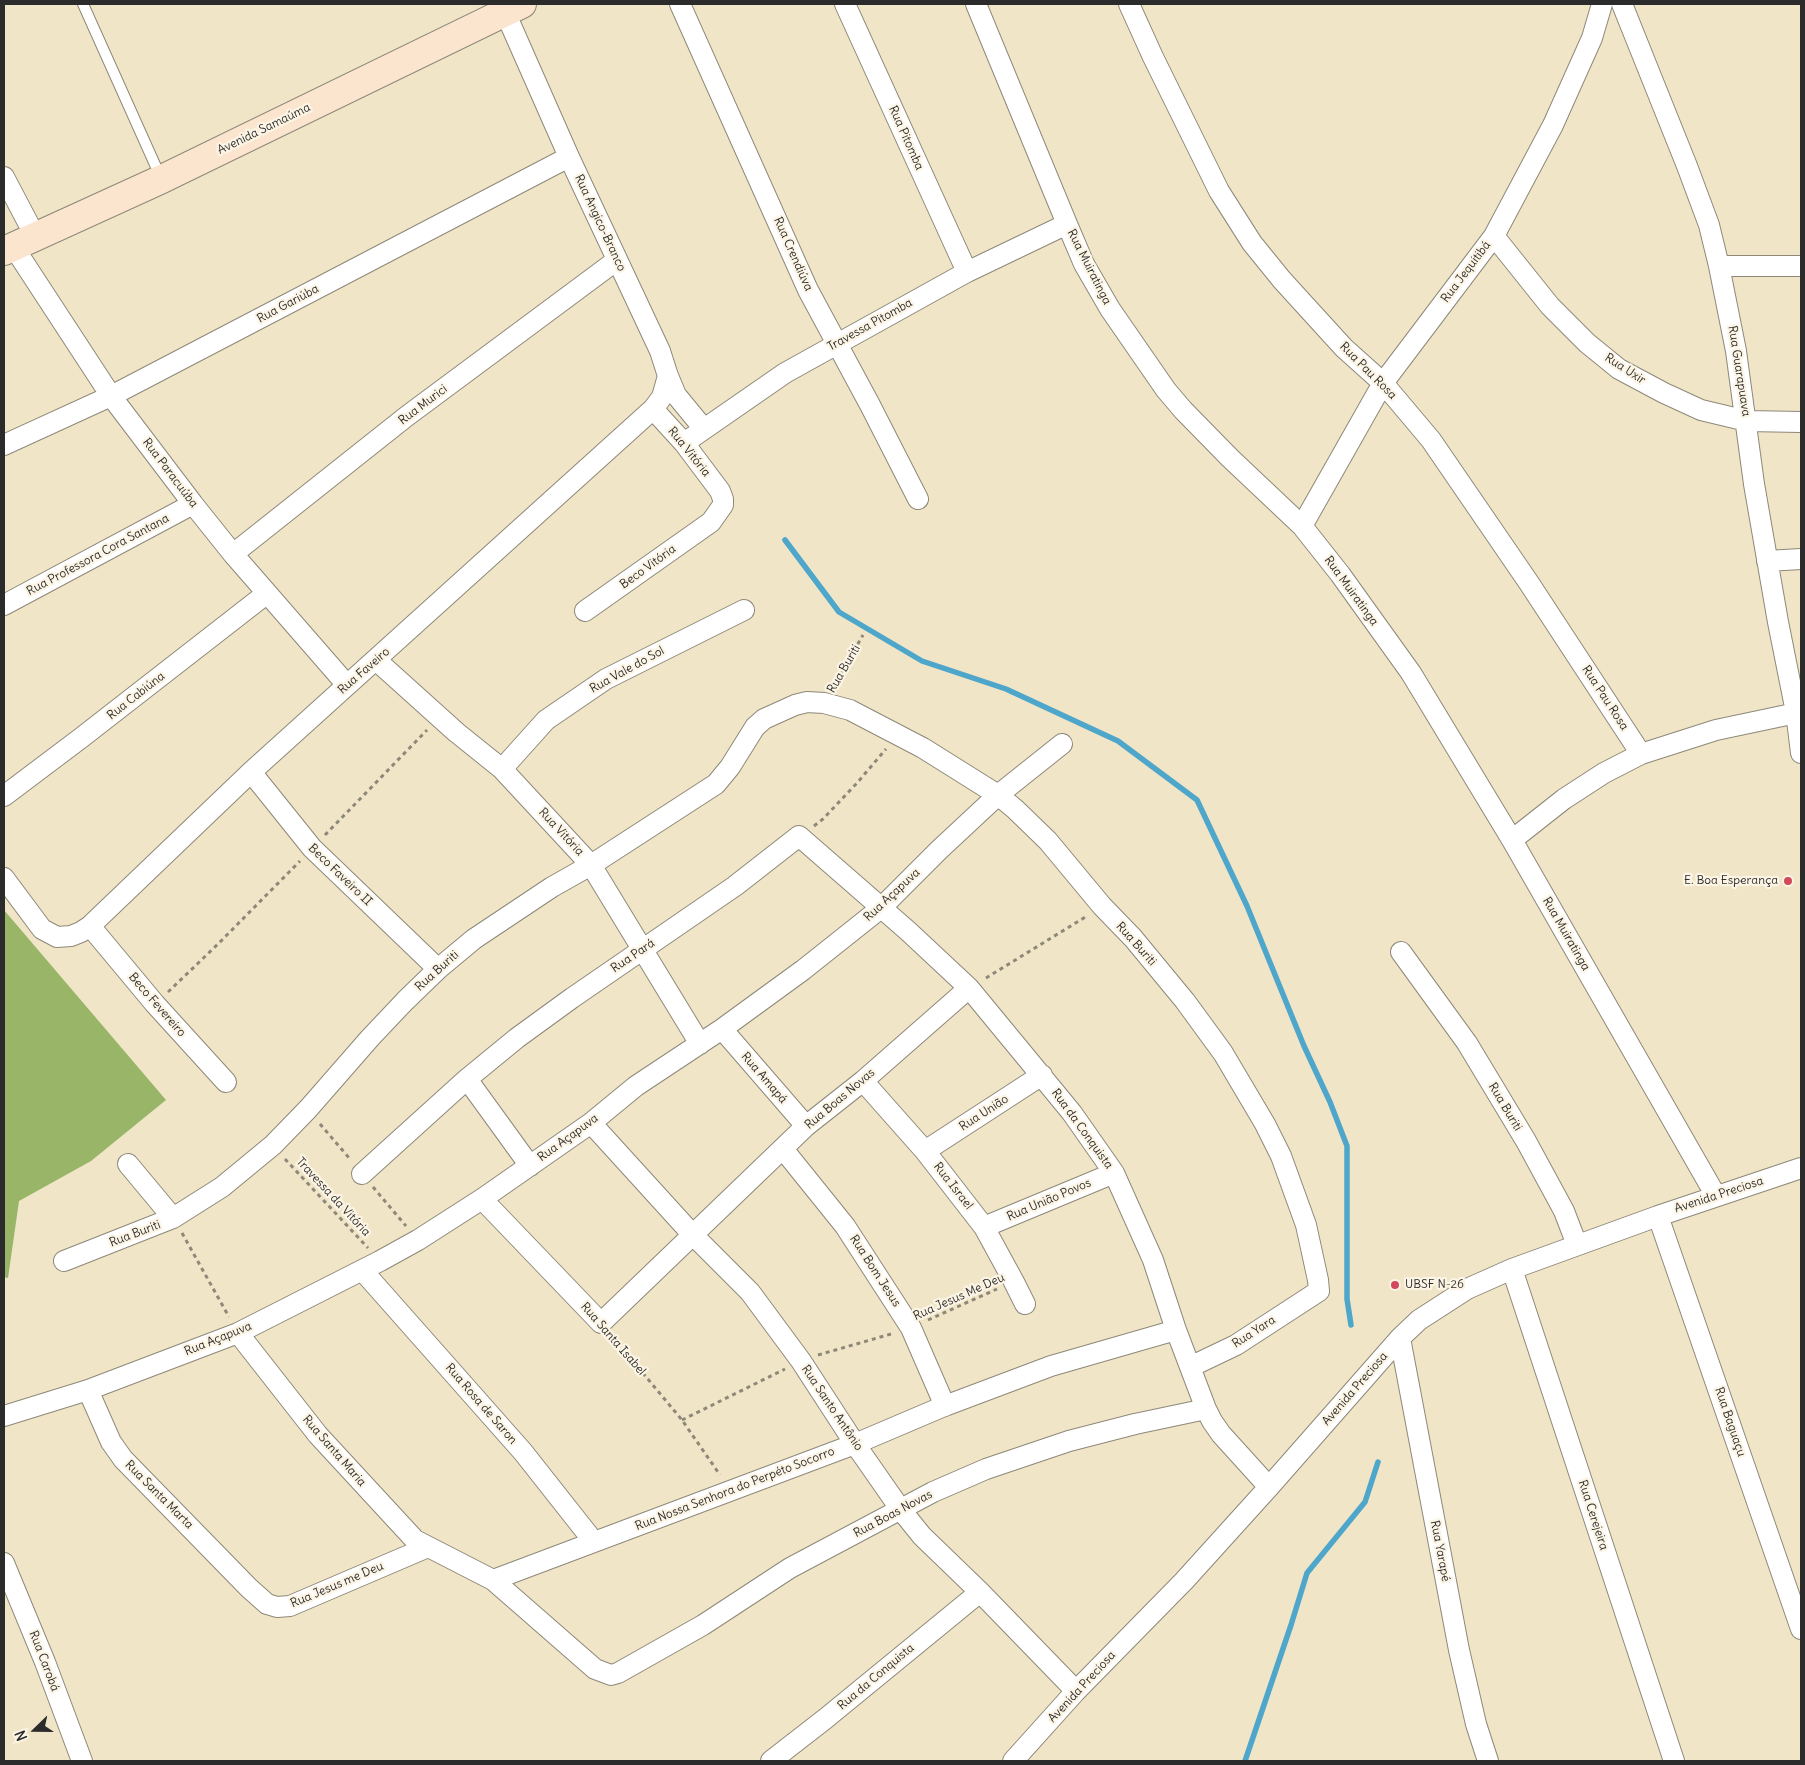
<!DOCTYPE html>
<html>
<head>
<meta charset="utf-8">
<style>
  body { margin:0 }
  #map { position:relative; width:1805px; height:1765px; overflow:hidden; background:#f0e5c7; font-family:Delius,sans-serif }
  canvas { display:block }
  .frame { position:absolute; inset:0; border:5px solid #2b2b2b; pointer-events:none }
  .north { position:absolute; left:10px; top:1705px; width:50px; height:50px; -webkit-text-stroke:4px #fcf5e5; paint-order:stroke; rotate:248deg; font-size:14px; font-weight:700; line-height:20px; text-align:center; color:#2b2b2b }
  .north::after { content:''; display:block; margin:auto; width:18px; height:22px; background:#2b2b2b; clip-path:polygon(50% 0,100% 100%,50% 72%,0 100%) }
</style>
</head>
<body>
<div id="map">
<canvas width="1805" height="1765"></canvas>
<div class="frame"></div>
<div class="north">N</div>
</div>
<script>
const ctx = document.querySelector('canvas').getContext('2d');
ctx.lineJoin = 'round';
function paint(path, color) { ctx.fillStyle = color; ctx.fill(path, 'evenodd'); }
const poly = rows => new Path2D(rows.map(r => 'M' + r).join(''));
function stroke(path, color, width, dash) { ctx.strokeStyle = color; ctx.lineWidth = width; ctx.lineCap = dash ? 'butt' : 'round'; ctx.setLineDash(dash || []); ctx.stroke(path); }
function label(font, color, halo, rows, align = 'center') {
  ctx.font = font + ' Delius,sans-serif'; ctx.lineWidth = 4.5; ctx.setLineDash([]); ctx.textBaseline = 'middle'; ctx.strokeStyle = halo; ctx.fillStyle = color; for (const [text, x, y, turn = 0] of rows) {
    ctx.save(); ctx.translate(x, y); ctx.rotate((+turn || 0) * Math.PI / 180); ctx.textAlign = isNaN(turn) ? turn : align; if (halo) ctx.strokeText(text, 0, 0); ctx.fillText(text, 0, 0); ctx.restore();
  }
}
paint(poly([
  [4,910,166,1100,91,1161,19,1201,8,1278,4,1277]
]), '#98b568');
stroke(poly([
  [785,540,839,612,922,661,1006,689,1118,741,1197,800,1247,906,1304,1046,1330,1102,1347,1146,1347,1299,1351,1325],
  [1245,1761,1291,1625,1307,1573,1365,1502,1378,1462]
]), '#4ea6cb', 5.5);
const lane = poly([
  [83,4,161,178]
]);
const street = poly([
  [680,4,808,290,870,405,918,499],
  [845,4,967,272],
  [976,4,1067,224,1084,264,1110,309,1166,390,1183,410,1230,458,1302,526,1340,574,1411,673,1512,840,1716,1196],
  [1129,4,1153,57,1219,191,1252,243,1282,280,1344,348,1383,383,1431,440,1529,583,1641,754],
  [1622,4,1687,166,1709,225,1719,266,1736,351,1754,484,1778,622,1796,712,1801,753],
  [505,12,569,157,660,351,668,376,676,395,704,429],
  [4,177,35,236],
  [1494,236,1550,306,1587,343,1619,369,1664,393,1701,410,1747,421,1801,422],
  [13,246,111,396,193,504,233,554,347,685],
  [1719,266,1801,266],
  [684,443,785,373,967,272,1067,224],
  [4,445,111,396,569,157],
  [1302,526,1383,383,1494,236,1553,125,1592,38,1602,4],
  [233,554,407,416,617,260],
  [1767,561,1801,559],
  [4,605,193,504],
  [585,611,711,522,723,505,723,499,720,491,684,443,653,409],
  [376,660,456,732,502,769,591,865,700,1044],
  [502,769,546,720,606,679,744,610],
  [251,772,312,848,438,969],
  [4,796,81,738,266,594],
  [1512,840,1564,799,1604,773,1641,754,1716,730,1801,712],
  [4,878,42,929,57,937,71,936,81,932,90,926,251,772,653,409,662,397,668,376],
  [90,926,155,1004,226,1082],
  [1401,952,1467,1043,1526,1141,1564,1211,1577,1245],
  [722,1029,806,1126],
  [467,1079,530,1166],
  [863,1081,925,1151,984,1227,1014,1282,1025,1304],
  [591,1123,692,1234,750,1292,801,1361,855,1444,901,1510,922,1536,980,1592,1076,1691],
  [783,1149,845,1226,911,1328,945,1406],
  [925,1151,1042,1075],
  [128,1164,173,1218],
  [362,1174,467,1079,517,1038,572,998,735,886,799,836,908,931,969,988,1072,1113,1114,1173,1153,1260,1176,1330,1206,1409,1212,1421,1221,1434,1269,1487],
  [482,1199,601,1323,806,1126,863,1081,969,988],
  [1658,1216,1801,1629],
  [984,1227,1114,1173],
  [64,1261,173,1218,222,1187,273,1145,308,1109,370,1038,405,1001,438,969,474,939,552,887,591,865,716,784,730,767,755,727,764,719,795,705,807,702,824,703,850,710,923,748,998,795,1015,809,1048,841,1102,906,1133,938,1185,1001,1223,1053,1265,1124,1281,1156,1306,1225,1318,1280,1319,1291,1236,1345,1190,1367],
  [1512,1269,1674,1761],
  [362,1270,523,1452,594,1542],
  [238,1333,318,1435,415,1540,493,1580,595,1669,611,1675,618,1673,703,1625,790,1568,933,1492,986,1469,1069,1441,1135,1424,1206,1409],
  [1400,1338,1459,1650,1476,1724,1488,1761],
  [88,1390,111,1442,123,1459,249,1588,267,1604,277,1607,290,1606,428,1547],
  [4,1416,88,1390,238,1333,380,1261,418,1240,482,1199,591,1123,636,1086,722,1029,803,970,881,908,939,850,998,795,1062,744],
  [4,1563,45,1662,82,1761],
  [493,1580,855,1444,942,1407,1051,1366,1176,1330],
  [771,1761,825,1719,980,1592],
  [1013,1761,1076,1691,1184,1581,1269,1487,1400,1338,1419,1320,1467,1289,1512,1269,1658,1216,1801,1168]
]);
const secondary = poly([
  [4,251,162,179,522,4]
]);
stroke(lane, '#8e8879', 12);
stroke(street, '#8e8879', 22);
stroke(secondary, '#8e8879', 30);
stroke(poly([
  [834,686,863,635],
  [814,826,823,819,857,783,886,749],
  [325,835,427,730],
  [986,978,1087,916],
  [168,992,218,944,300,861],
  [320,1124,350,1159],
  [285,1159,368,1248],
  [373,1187,406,1226],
  [182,1233,229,1317],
  [928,1320,997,1289],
  [612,1336,682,1420,720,1475],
  [818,1355,891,1334],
  [682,1420,785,1369]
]), '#8e8879', 3, [4, 4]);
stroke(lane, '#fff', 10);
stroke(street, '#fff', 20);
stroke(secondary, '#fbe5cf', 28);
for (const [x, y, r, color] of [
  [1788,881,5,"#d1495b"],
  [1395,1285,5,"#d1495b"]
]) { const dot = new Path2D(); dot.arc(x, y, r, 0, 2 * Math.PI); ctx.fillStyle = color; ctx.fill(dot); stroke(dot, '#fcf5e5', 2); }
label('12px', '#2b2b2b', '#fcf5e5', [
  ["Avenida Samaúma",264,129,-26],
  ["Rua Pitomba",906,138,66],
  ["Rua Angico-Branco",600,223,65],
  ["Rua Crendiúva",793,254,66],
  ["Rua Muiratinga",1089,267,63],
  ["Rua Jequitibá",1466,272,-53],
  ["Rua Gariúba",288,304,-28],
  ["Travessa Pitomba",870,325,-29],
  ["Rua Uxir",1625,369,33],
  ["Rua Pau Rosa",1368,371,45],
  ["Rua Guarapuava",1739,371,81],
  ["Rua Murici",423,405,-37],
  ["Rua Vitória",689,452,51],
  ["Rua Paracuúba",170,473,53],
  ["Rua Professora Cora Santana",98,555,-28],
  ["Beco Vitória",648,567,-36],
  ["Rua Muiratinga",1351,591,54],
  ["Rua Buriti",844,669,-60],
  ["Rua Vale do Sol",627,670,-29],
  ["Rua Faveiro",364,671,-41],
  ["Rua Cabiúna",136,696,-38],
  ["Rua Pau Rosa",1605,698,57],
  ["Rua Vitória",561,832,47],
  ["Beco Faveiro II",340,875,44],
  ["Rua Açapuva",892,895,-43],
  ["Rua Muiratinga",1566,934,60],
  ["Rua Buriti",1136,944,48],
  ["Rua Pará",633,956,-34],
  ["Rua Buriti",437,971,-42],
  ["Beco Fevereiro",157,1005,49],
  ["Rua Amapá",764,1078,49],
  ["Rua Boas Novas",840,1099,-40],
  ["Rua Buriti",1505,1107,59],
  ["Rua União",984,1113,-33],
  ["Rua da Conquista",1082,1129,54],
  ["Rua Açapuva",568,1138,-36],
  ["Rua Israel",953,1186,52],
  ["Avenida Preciosa",1719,1195,-18],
  ["Travessa da Vitória",333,1197,47],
  ["Rua União Povos",1049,1200,-23],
  ["Rua Buriti",135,1234,-21],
  ["Rua Bom Jesus",875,1271,57],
  ["Rua Jesus Me Deu",959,1297,-24],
  ["Rua Yara",1254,1332,-33],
  ["Rua Açapuva",218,1339,-22],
  ["Rua Santa Isabel",613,1339,49],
  ["Avenida Preciosa",1355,1389,-49],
  ["Rua Rosa de Saron",481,1404,49],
  ["Rua Santo Antônio",832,1408,56],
  ["Rua Baguaçu",1730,1422,71],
  ["Rua Santa Maria",334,1451,49],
  ["Rua Nossa Senhora do Perpéto Socorro",735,1489,-21],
  ["Rua Santa Marta",159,1495,45],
  ["Rua Boas Novas",893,1514,-28],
  ["Rua Cerejeira",1593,1515,72],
  ["Rua Yarapé",1440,1551,79],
  ["Rua Jesus me Deu",337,1585,-23],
  ["Rua Carobá",44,1661,69],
  ["Rua da Conquista",876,1677,-40],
  ["Avenida Preciosa",1082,1687,-47]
]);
label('12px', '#2b2b2b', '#fcf5e5', [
  ["E. Boa Esperança",1778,881],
  ["UBSF N-26",1405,1285,"left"]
], 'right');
</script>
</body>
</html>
